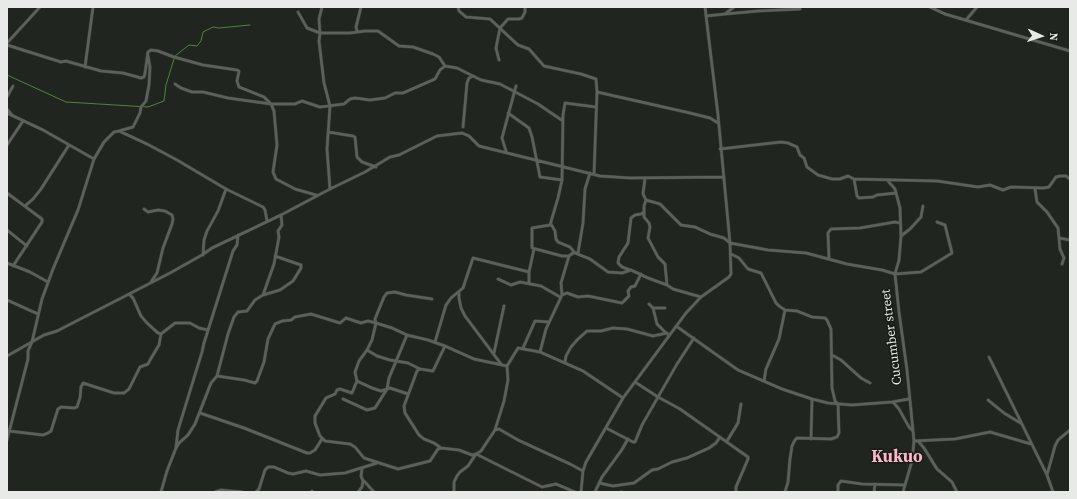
<!DOCTYPE html>
<html>
<head>
<meta charset="utf-8">
<style>
  body { margin:0 }
  #map { position:relative; width:1077px; height:499px; overflow:hidden; background:#212520; font-family:"Source Serif 4",serif }
  canvas { display:block }
  .frame { position:absolute; inset:0; border:8px solid #e7eae6; pointer-events:none }
  .north { position:absolute; left:1021px; top:16px; width:40px; height:40px; -webkit-text-stroke:3px #181c17; paint-order:stroke; rotate:93deg; font-size:11px; font-weight:700; line-height:16px; text-align:center; color:#e7eae6 }
  .north::after { content:''; display:block; margin:auto; width:14px; height:18px; background:#e7eae6; clip-path:polygon(50% 0,100% 100%,50% 72%,0 100%) }
</style>
</head>
<body>
<div id="map">
<canvas width="1077" height="499"></canvas>
<div class="frame"></div>
<div class="north">N</div>
</div>
<script>
const ctx = document.querySelector('canvas').getContext('2d');
ctx.lineJoin = 'round';
const poly = rows => new Path2D(rows.map(r => 'M' + r).join(''));
function stroke(path, color, width, dash) { ctx.strokeStyle = color; ctx.lineWidth = width; ctx.lineCap = dash ? 'butt' : 'round'; ctx.setLineDash(dash || []); ctx.stroke(path); }
function label(font, color, halo, rows, align = 'center') {
  ctx.font = font + ' "Source Serif 4",serif'; ctx.lineWidth = 3; ctx.setLineDash([]); ctx.textBaseline = 'middle'; ctx.strokeStyle = halo; ctx.fillStyle = color; for (const [text, x, y, turn = 0] of rows) {
    ctx.save(); ctx.translate(x, y); ctx.rotate((+turn || 0) * Math.PI / 180); ctx.textAlign = isNaN(turn) ? turn : align; if (halo) ctx.strokeText(text, 0, 0); ctx.fillText(text, 0, 0); ctx.restore();
  }
}
stroke(poly([
  [175,56,189,45,197,46,201,41,203,32,213,27,219,28,250,25],
  [7,75,66,102,148,107,164,101,166,85,174,59]
]), '#548044', 1);
const minor = poly([
  [322,7,319,19,320,33,319,41,324,83,330,106,327,149,330,189],
  [458,7,459,11,466,17,490,19,518,45,529,49,544,66,581,74,596,79,597,92,690,113,710,118,718,123],
  [930,7,945,14,1070,51],
  [298,12,307,28,320,33,350,33,365,31,378,31,399,46,413,47,433,54,439,57,445,66,457,68,481,80,500,84,538,104,563,121],
  [725,14,758,11,800,9],
  [706,16,725,14,734,7],
  [966,20,977,7],
  [357,31,356,27,361,7],
  [7,43,40,7],
  [7,45,61,62,66,61,101,71,123,73,141,78,144,77,145,73,148,52,151,50,158,51,174,57,203,65,237,70,239,71,237,81,239,87,264,97,271,104,274,111,277,145,273,172,276,179,295,189,316,195],
  [499,60,496,48,500,28,508,19,519,19,522,18,525,12,525,7],
  [85,67,93,7],
  [175,84,181,88,192,92,203,92,228,98,271,104,295,104,302,101,320,107,344,104,350,99,355,98,370,100,385,98,395,93,403,93,435,79,440,70,445,66],
  [7,97,13,86],
  [596,107,565,103,563,115,562,180,558,198,550,225,532,228,532,248,562,256,569,256,573,253,575,253,590,259,608,272,622,273,631,270,648,278,667,285,673,289,701,297],
  [7,109,12,115],
  [7,113,43,130,94,159],
  [508,113,529,128,532,137,540,177,562,180],
  [463,127,467,83,469,78,473,76],
  [119,131,133,127,140,113,141,107,146,101,149,85,150,67,148,56],
  [328,132,353,136,355,137,357,157,362,162,376,167],
  [7,145,23,121],
  [720,149,781,142,788,143,797,147,800,155,804,158,807,167,818,175,832,179,840,179,848,176,854,179,937,181,978,187,990,185,1003,190,1011,187,1044,188,1049,187,1056,177,1060,176,1066,176,1070,179],
  [506,151,502,138,516,86],
  [594,174,597,92],
  [645,178,643,194,646,200,644,206,644,217,649,223,650,227,648,238,658,257,665,264,667,285],
  [854,179,857,196,859,198,873,197,877,195,896,193],
  [888,181,895,189,900,208,901,236,899,260,895,274,921,272,952,253,945,225,937,222],
  [1035,189,1037,202,1047,212,1058,228,1060,249,1064,258,1062,264],
  [7,193,42,219,42,222,13,266],
  [646,200,660,204,681,225,695,227,710,234,724,238,730,243,768,250,806,253,847,264,882,270,895,274,899,312,907,370,914,441,912,461,903,492],
  [25,206,33,199,41,189,69,145],
  [144,209,148,212,158,210,165,211,172,215,173,219,172,224,163,248,157,273,151,282],
  [551,224,555,231,556,239,558,242,570,247,575,253,578,253,583,223,585,189,590,173],
  [7,230,27,246],
  [901,236,910,229,921,217,923,206],
  [1059,238,1070,240],
  [731,254,739,258,748,269,761,273,776,303,779,306,785,310,797,311,812,317,825,318,827,320,831,329,832,388,835,401,838,404,839,433,837,437,831,439,797,438,795,440,792,446,790,459,788,482,785,492],
  [203,255,204,240,207,231,218,211,226,189],
  [829,259,828,233,831,229,860,228,895,222,900,223],
  [7,263,30,272,48,282],
  [630,270,622,267,618,263,619,257,628,243,631,218,635,215,641,214,644,212],
  [498,279,511,285,520,282,541,286,560,297],
  [529,283,529,272,534,249],
  [459,293,459,298,461,308,465,316,501,364],
  [129,294,133,298,141,316,147,323,158,333,161,334,175,323,190,323,199,328,208,330],
  [263,295,274,264,279,237,278,231,282,225,281,215],
  [562,295,567,293,578,297,588,296,622,303,629,296,628,291,631,287,635,286,641,274],
  [7,300,38,314],
  [649,304,653,308,657,324,666,333],
  [653,308,665,308],
  [676,326,738,370,782,389,812,399,828,403,852,405,892,402,909,399],
  [435,342,446,305,451,298,463,288,473,258,529,272],
  [523,348,535,321,549,322],
  [367,350,377,356,390,360,408,363,420,369],
  [540,352,546,329,562,295,561,283,569,256],
  [494,353,504,306],
  [832,355,841,360,861,378,870,383],
  [7,356,44,335,57,331,170,273,202,255,212,248,281,215,330,189,365,172,390,157,399,155,437,136,462,133,469,136,479,146,600,176,630,178,724,177],
  [989,357,1047,475,1053,492],
  [565,362,566,356,571,347,577,340,587,331,601,331,613,328,627,329,653,336,667,333,669,336],
  [217,376,244,380,255,383,257,381,264,362,268,339,275,324,282,321,291,320,295,317,311,314,340,323,346,318,361,323,368,321,376,323,392,328,407,335,428,340,445,346,474,359,507,366],
  [357,381,352,393,340,389,337,390,335,394,326,398,315,416,315,423,320,436,325,441,350,444,355,447,364,458,398,469,430,461,438,449,441,448,459,450,472,455,476,454,481,451,495,430,504,401,508,380,507,366,518,348,540,352,583,371,623,398],
  [764,381,766,369,779,339,785,310],
  [635,382,658,397,680,409,748,457,748,459,736,487,736,492],
  [408,394,390,388,381,391,372,388,357,381,355,372,359,361,367,350,372,340,376,323,375,319,384,297,387,293,395,292,406,295,432,299],
  [343,399,367,410,375,408,387,389,389,378,407,335],
  [988,400,1004,413,1022,424],
  [893,402,899,409,909,427,913,431],
  [200,413,244,428,307,453,310,453,315,450,322,439],
  [606,428,633,442,635,442,642,425,677,364,694,338],
  [495,430,499,429,518,440,570,464,583,471],
  [9,431,43,435,48,433,51,431,58,409,61,407,74,408,77,407,80,398,81,387,83,383,114,393,124,393,129,389,140,367,148,364,150,360,159,345,161,334],
  [811,439,812,399],
  [7,440,28,359,28,351,32,342,42,299,53,269,78,210,94,159,104,142,114,132,119,131,147,144,177,160,226,189,263,207,265,210,267,221],
  [727,441,738,423,741,404],
  [914,441,955,439,990,432,1031,444],
  [918,441,924,448,937,469,952,482,957,492],
  [176,447,178,430,202,352,204,343,233,251,237,245,238,235],
  [441,448,434,443,424,439,419,435,405,413,404,406,417,371,420,369,433,371,445,346],
  [1047,475,1055,446,1058,440,1070,430],
  [364,481,374,492],
  [599,483,613,486,634,483,652,470,658,469,672,462,687,458,709,448,716,443,720,437],
  [161,492,167,471,176,448,179,443,188,435,195,424,211,383,217,376,228,334,234,317,238,312,247,311,255,300,263,295,280,290,293,281,301,268,301,265,298,264,275,256],
  [215,492,221,490,242,492],
  [256,492,259,489,265,470,268,467,274,467,288,473,293,474,306,471,320,475,345,473,377,463],
  [312,492,312,491],
  [358,492,362,487,363,481,361,476,362,469],
  [454,492,454,482,457,476,460,472,468,466,476,454,542,487,556,484,575,492],
  [581,492,583,471,586,462,623,398,686,313,701,297,729,277,731,274,730,243,718,115,705,7],
  [595,492,602,477,621,451,628,439],
  [621,492,622,492],
  [838,492,838,485,841,481,862,484,905,485],
  [874,492,875,484]
]);
stroke(minor, '#40433f', 3.5);
stroke(minor, '#5d615c', 2.5);
label('13px', '#e7eae6', '#181c17', [
  ["Cucumber street",892,337,-97]
]);
label('bold 17px', '#fcb8c7', '#181c17', [
  ["Kukuo",897,458]
]);
</script>
</body>
</html>
